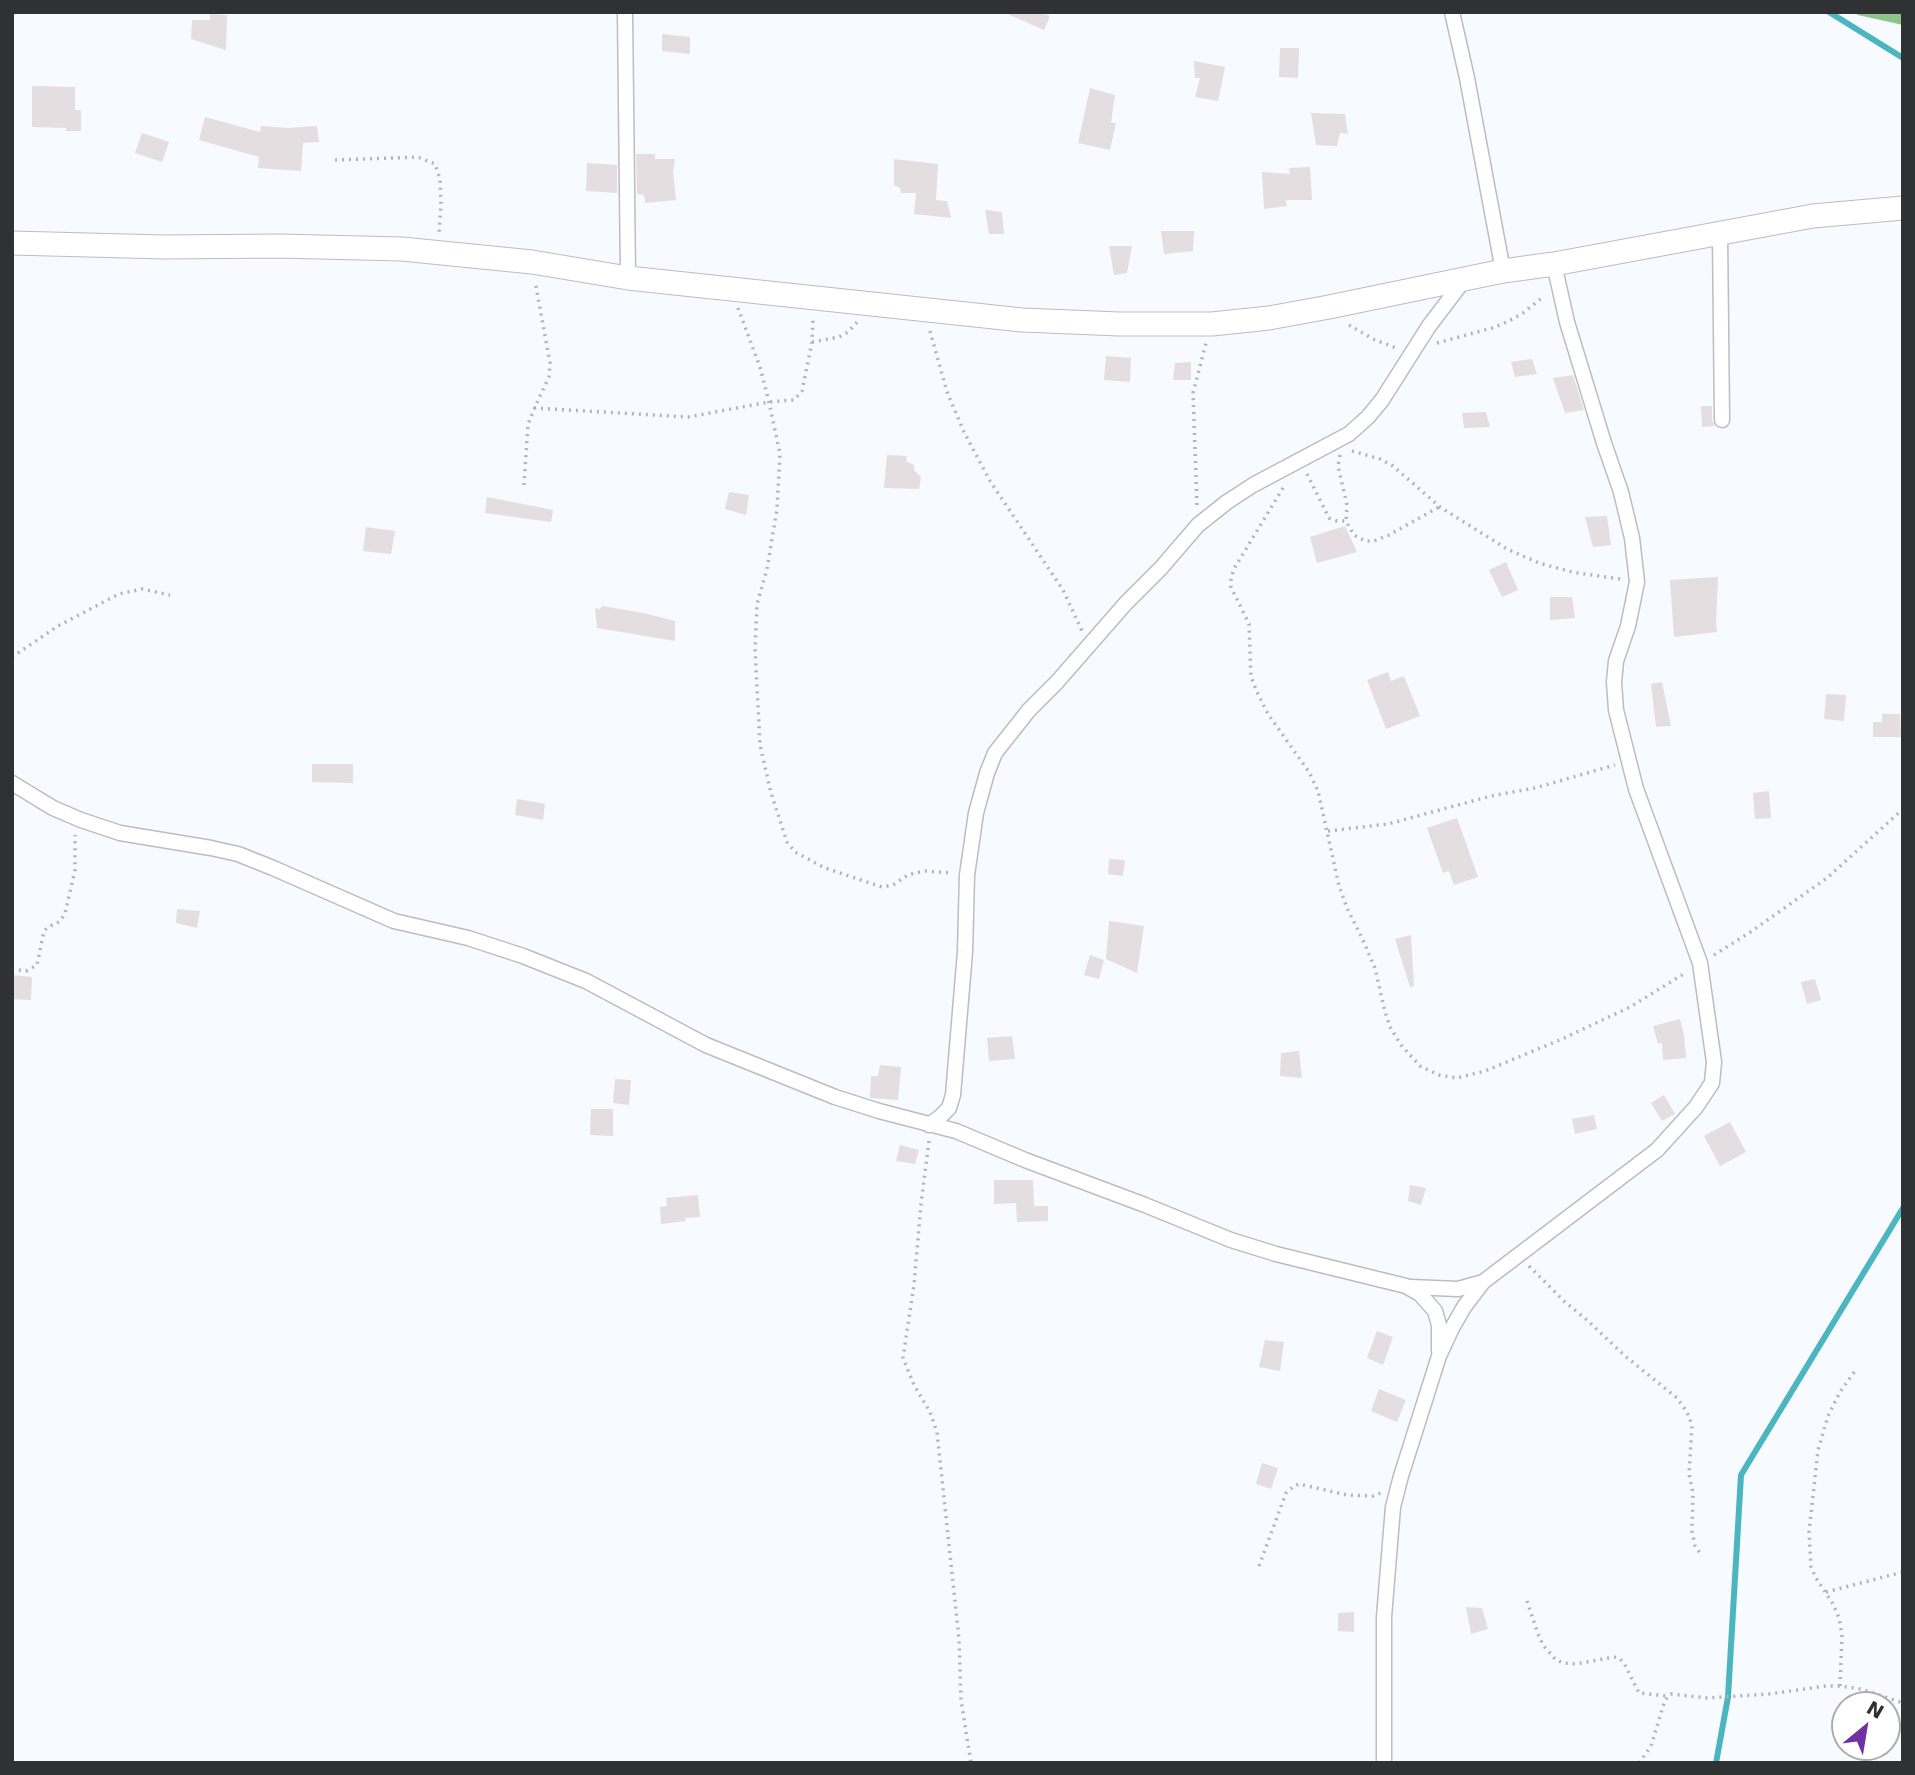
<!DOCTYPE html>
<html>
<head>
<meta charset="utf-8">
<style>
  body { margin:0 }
  #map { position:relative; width:1915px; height:1775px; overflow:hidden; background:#f7fafe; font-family:"DejaVu Sans",sans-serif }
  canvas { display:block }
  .frame { position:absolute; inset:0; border:14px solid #303133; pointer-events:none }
  .north { position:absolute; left:1831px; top:1691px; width:70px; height:70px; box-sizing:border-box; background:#fff; border:2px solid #acadad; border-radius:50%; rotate:30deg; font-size:19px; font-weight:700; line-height:28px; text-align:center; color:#303133 }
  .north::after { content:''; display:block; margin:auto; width:24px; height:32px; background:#7130a4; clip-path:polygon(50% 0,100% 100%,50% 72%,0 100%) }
</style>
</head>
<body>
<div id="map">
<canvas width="1915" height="1775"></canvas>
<div class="frame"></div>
<div class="north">N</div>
</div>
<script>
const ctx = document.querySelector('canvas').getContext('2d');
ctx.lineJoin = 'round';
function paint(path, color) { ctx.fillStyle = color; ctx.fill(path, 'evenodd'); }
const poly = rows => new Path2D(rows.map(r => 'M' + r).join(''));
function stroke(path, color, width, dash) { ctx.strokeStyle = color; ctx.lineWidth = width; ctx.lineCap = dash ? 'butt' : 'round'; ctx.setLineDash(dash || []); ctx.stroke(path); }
paint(poly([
  [1855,12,1903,12,1903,25,1858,15]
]), '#8ec48b');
stroke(poly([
  [1829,12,1903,58],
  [1716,1763,1728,1697,1741,1475,1903,1208]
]), '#4bb6c0', 6);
paint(poly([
  [1003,12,1040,12,1050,16,1044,30],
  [210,14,227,15,226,50,191,39,192,20,210,20],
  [662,34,690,37,690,54,662,51],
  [1280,48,1299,48,1298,78,1279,77],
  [1194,61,1225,67,1218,101,1195,97,1200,78,1195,78],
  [32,86,75,87,75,110,81,110,81,131,66,131,66,128,32,127],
  [1090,88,1115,95,1111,123,1116,123,1110,150,1078,143],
  [1311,113,1345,114,1348,134,1340,133,1337,146,1316,145],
  [205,117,260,132,261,126,288,128,317,126,319,142,303,143,301,171,258,168,259,157,199,140],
  [142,133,169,142,162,162,135,153],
  [636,154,655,154,655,159,675,159,673,171,676,200,645,203,644,195,637,194],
  [894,159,938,164,936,200,947,201,951,218,914,214,916,193,901,193,900,188,894,185],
  [587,163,617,165,617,193,586,191],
  [1310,167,1312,200,1286,200,1287,206,1264,209,1262,172,1290,174,1289,168],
  [985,210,1002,212,1004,234,989,234],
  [1161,231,1194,231,1193,251,1164,254],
  [1109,246,1132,246,1127,273,1114,275],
  [1106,356,1131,358,1130,382,1104,380],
  [1532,359,1537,374,1515,377,1511,362],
  [1191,362,1191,380,1173,380,1175,363],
  [1573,375,1584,410,1565,413,1553,378],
  [1701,406,1712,406,1712,420,1715,426,1702,427],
  [1486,412,1490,427,1464,428,1462,413],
  [887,455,907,456,906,461,914,465,914,470,921,477,919,489,884,488],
  [729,492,749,495,746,515,725,509],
  [487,497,553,510,551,522,485,513],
  [1607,516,1611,545,1593,547,1585,517],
  [1345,526,1357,552,1317,563,1310,537],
  [366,527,395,531,391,554,363,551],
  [1506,562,1518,590,1502,597,1489,570],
  [1718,577,1716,622,1717,632,1674,637,1670,580],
  [1550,597,1572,597,1575,618,1550,620],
  [602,606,643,613,675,621,675,641,597,628,595,608,600,609],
  [1388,672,1391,681,1404,676,1420,716,1386,729,1367,680],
  [1662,682,1671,726,1656,727,1651,684],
  [1826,694,1846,695,1844,721,1824,719],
  [1882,714,1900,714,1901,737,1873,737,1873,722,1882,722],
  [312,764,353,764,353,783,312,782],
  [1769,791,1771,818,1755,819,1753,793],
  [517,799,545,804,543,820,515,815],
  [1457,818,1478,877,1454,885,1449,871,1443,873,1427,828],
  [1109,859,1125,860,1123,876,1108,874],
  [177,909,200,911,197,928,176,923],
  [1109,921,1144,926,1137,973,1106,959],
  [1411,935,1414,986,1410,987,1395,939],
  [1090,955,1104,960,1099,979,1084,975],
  [12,975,32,977,31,1000,12,999],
  [1815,979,1821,1000,1807,1004,1801,982],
  [1680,1019,1684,1034,1686,1058,1663,1060,1662,1043,1658,1044,1653,1026],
  [1012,1036,1015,1059,989,1061,987,1038],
  [1299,1051,1302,1078,1280,1076,1281,1053],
  [880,1065,901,1067,898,1100,870,1098,871,1076,878,1076],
  [615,1079,631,1080,629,1105,613,1103],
  [1664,1095,1675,1114,1662,1121,1651,1103],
  [591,1109,613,1109,613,1136,590,1135],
  [1594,1115,1597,1129,1575,1134,1572,1119],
  [1730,1122,1746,1152,1720,1166,1704,1136],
  [900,1145,919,1150,915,1164,896,1161],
  [994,1180,1033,1180,1034,1206,1048,1206,1048,1221,1017,1222,1016,1203,994,1204],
  [1410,1185,1426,1188,1421,1205,1408,1201],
  [698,1195,700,1217,685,1218,686,1221,661,1224,660,1207,667,1206,666,1198],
  [1377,1331,1393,1337,1383,1365,1367,1358],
  [1265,1340,1284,1342,1280,1371,1259,1367],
  [1379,1389,1406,1400,1397,1422,1371,1411],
  [1262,1463,1278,1468,1271,1489,1256,1484],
  [1466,1607,1482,1608,1488,1629,1471,1634],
  [1354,1612,1354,1632,1338,1631,1338,1613]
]), '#e4dee0');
const minor = poly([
  [625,12,628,278],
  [1452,12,1467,78,1503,271],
  [1720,233,1722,420],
  [12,783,53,808,81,820,120,833,211,848,238,854,273,868,394,921,468,938,523,956,586,981,706,1045,835,1097,879,1111,956,1131,1025,1160,1145,1205,1231,1240,1276,1254,1406,1286,1420,1294,1435,1311,1439,1325,1439,1351],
  [929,1125,940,1117,949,1108,953,1095,965,952,967,875,976,813,987,773,995,753,1029,710,1057,682,1126,603,1161,568,1198,525,1227,502,1253,485,1349,434,1368,417,1382,400,1429,326,1464,280],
  [1411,1287,1458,1289,1483,1282],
  [1384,1763,1384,1617,1393,1507,1401,1476,1439,1356,1452,1328,1464,1307,1483,1282,1657,1150,1696,1107,1712,1083,1714,1062,1700,963,1636,789,1616,710,1614,682,1616,661,1628,626,1637,582,1632,538,1621,492,1604,443,1567,322,1554,264]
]);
const primary = poly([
  [12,243,164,247,279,246,402,249,532,262,628,278,1022,320,1119,324,1212,324,1269,318,1329,307,1503,271,1554,264,1813,216,1903,208]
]);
stroke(minor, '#babdc1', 17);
stroke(primary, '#babdc1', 25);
stroke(poly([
  [335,160,418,157,435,164,440,179,441,205,439,232],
  [738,308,760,367,769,402,780,454,777,509,767,569,757,604,755,649,760,745,771,793,787,842,795,852,825,868,882,887,893,885,908,875,915,873,926,871,951,873],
  [1349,325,1373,339,1396,348],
  [930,331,947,392,964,432,990,481,1063,590,1082,631],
  [812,342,839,337,848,332,858,321],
  [1437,343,1492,328,1507,322,1523,313,1544,296],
  [534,408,688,417,769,402,794,400,802,391,812,342,813,319],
  [1352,451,1380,459,1393,466,1440,507,1507,549,1539,563,1572,572,1620,579],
  [1340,455,1338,466,1347,505,1346,521],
  [1307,474,1329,518,1337,521,1346,521,1354,535,1365,541,1374,541,1389,535,1439,507],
  [524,485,528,424,539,398,549,377,550,363,535,281],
  [1283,488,1235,567,1231,577,1231,587,1249,624,1251,677,1257,692,1268,714,1309,772,1318,791,1339,886,1347,908,1362,938,1375,968,1385,1012,1390,1027,1401,1045,1420,1066,1439,1075,1457,1078,1485,1071,1562,1039,1630,1007,1687,972],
  [1197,505,1193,393,1206,343],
  [12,657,58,626,119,594,142,589,170,595],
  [1328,831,1388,824,1491,796,1535,788,1615,765],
  [1714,955,1749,933,1827,878,1903,809],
  [12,969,26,971,37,965,44,931,48,927,59,922,65,914,75,870,75,835],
  [929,1141,921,1204,914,1285,903,1358,914,1385,930,1412,937,1432,959,1639,961,1700,971,1763],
  [1529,1266,1565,1302,1587,1320,1625,1356,1677,1398,1687,1412,1692,1425,1689,1474,1693,1493,1692,1531,1695,1546,1700,1553],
  [1259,1566,1286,1493,1294,1486,1299,1484,1347,1495,1373,1496,1381,1493],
  [1826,1592,1903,1572],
  [1527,1601,1538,1634,1543,1645,1555,1659,1563,1663,1576,1664,1614,1657,1619,1658,1624,1663,1639,1693,1667,1696],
  [1840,1686,1842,1635,1839,1618,1833,1604,1816,1578,1811,1567,1809,1532,1818,1450,1828,1416,1840,1392,1855,1371],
  [1639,1763,1651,1746,1665,1700,1671,1694,1707,1698,1769,1694,1826,1686,1840,1686,1861,1689,1903,1703]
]), '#b1b3b6', 3.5, [2, 5]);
stroke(minor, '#fff', 14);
stroke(primary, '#fff', 23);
</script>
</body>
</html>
